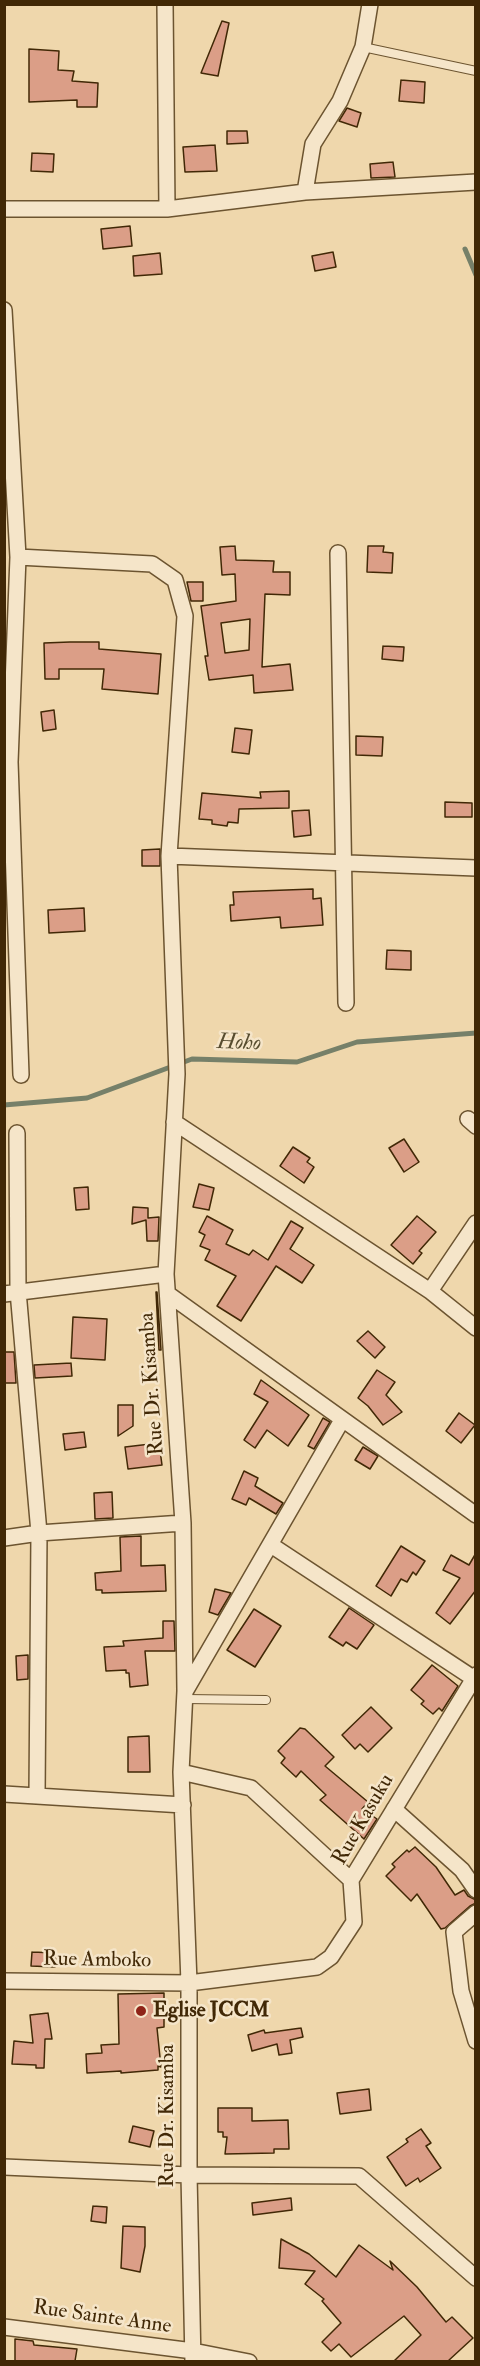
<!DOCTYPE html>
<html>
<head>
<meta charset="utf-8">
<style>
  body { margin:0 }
  #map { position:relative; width:480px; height:2366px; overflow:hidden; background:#efd7ac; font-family:"IM FELL Double Pica",serif }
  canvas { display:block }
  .frame { position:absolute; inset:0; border:6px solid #412806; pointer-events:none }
</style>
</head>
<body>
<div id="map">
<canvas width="480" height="2366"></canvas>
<div class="frame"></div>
</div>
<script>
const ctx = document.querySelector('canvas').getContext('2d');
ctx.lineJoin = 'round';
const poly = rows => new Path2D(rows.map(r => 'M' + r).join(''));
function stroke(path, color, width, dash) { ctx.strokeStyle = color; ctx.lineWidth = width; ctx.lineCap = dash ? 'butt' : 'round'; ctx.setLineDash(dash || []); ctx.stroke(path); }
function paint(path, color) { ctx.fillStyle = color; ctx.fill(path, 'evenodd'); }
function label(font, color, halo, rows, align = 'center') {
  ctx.font = font + ' "IM FELL Double Pica",serif'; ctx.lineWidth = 5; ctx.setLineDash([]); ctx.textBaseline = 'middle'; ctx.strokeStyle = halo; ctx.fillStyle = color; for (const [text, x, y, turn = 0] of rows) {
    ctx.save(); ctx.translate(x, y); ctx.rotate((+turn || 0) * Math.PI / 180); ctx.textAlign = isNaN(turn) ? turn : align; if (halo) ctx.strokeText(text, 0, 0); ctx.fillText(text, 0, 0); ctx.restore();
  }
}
stroke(poly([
  [465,249,476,275],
  [4,1105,87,1098,192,1059,297,1062,357,1042,476,1033]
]), '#768069', 5);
const building = poly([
  [222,21,229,23,218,76,201,73,222,21],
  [29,49,59,51,58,70,74,71,72,81,98,83,97,107,77,107,77,100,29,102,29,49],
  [401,80,425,82,424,103,399,101,401,80],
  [347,108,361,113,357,127,339,121,347,108],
  [227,131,247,131,248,143,227,144,227,131],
  [215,145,217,171,185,172,183,147,215,145],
  [32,153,54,154,53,172,31,171,32,153],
  [393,162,395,177,371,178,370,164,393,162],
  [130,226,132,246,103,249,101,229,130,226],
  [333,252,336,267,315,271,312,256,333,252],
  [160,253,162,274,134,276,133,256,160,253],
  [235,546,236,560,274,561,273,572,290,572,290,595,265,594,262,667,290,664,293,690,254,693,253,675,209,680,205,656,208,656,201,606,236,601,235,574,222,575,220,547,235,546],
  [250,619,249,650,225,653,221,623,250,619],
  [368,546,384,546,383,552,393,553,392,573,367,572,368,546],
  [187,582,203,582,203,601,191,601,187,582],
  [70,642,99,642,99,649,161,654,158,694,102,689,104,669,59,669,59,679,45,679,44,643,70,642],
  [383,646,404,647,403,661,382,659,383,646],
  [54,710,56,729,43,731,41,712,54,710],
  [235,728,252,730,249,754,232,752,235,728],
  [356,736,383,737,382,756,356,755,356,736],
  [289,791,289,808,239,809,238,823,228,822,227,826,212,824,212,820,199,819,202,793,261,798,260,792,289,791],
  [445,802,472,803,472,817,445,817,445,802],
  [309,810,311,835,294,837,292,811,309,810],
  [160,849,160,866,142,866,142,850,160,849],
  [313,889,313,899,321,898,323,925,281,928,280,917,231,921,230,905,234,905,233,892,313,889],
  [84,908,85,931,49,933,48,910,84,908],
  [387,950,411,951,411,970,386,969,387,950],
  [404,1139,419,1162,404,1172,389,1148,404,1139],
  [293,1147,310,1158,307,1162,314,1167,304,1183,280,1166,293,1147],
  [199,1184,214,1188,209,1210,193,1207,199,1184],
  [88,1187,89,1209,76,1210,74,1188,88,1187],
  [133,1207,148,1208,148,1218,159,1217,158,1241,147,1241,146,1220,132,1224,133,1207],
  [207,1216,233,1230,226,1244,249,1255,253,1250,268,1260,291,1221,303,1228,290,1249,314,1265,302,1283,276,1266,241,1321,217,1306,236,1276,205,1260,210,1250,200,1246,205,1235,199,1232,207,1216],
  [417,1216,436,1232,419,1251,422,1253,413,1264,391,1245,417,1216],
  [156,1292,157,1292,161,1350,159,1350,156,1292],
  [73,1317,107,1319,105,1360,71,1358,73,1317],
  [368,1331,385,1347,375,1358,357,1341,368,1331],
  [4,1352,14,1352,16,1383,4,1383,4,1352],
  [71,1363,72,1376,35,1378,34,1365,71,1363],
  [377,1370,395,1382,386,1395,402,1412,383,1425,368,1406,358,1398,377,1370],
  [261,1380,309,1415,288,1446,267,1430,255,1448,244,1440,268,1402,254,1394,261,1380],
  [118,1405,133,1405,133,1426,118,1436,118,1405],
  [459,1413,475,1425,461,1443,446,1431,459,1413],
  [323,1418,330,1422,314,1449,308,1446,323,1418],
  [84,1432,86,1447,65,1450,63,1434,84,1432],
  [159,1443,162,1465,128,1469,125,1447,159,1443],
  [363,1447,378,1456,370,1469,355,1460,363,1447],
  [244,1471,258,1478,255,1486,283,1503,276,1514,249,1498,246,1505,232,1499,244,1471],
  [112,1492,113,1518,95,1519,94,1493,112,1492],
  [141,1536,141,1566,165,1565,166,1591,102,1593,102,1590,96,1590,95,1573,121,1571,120,1537,141,1536],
  [401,1546,425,1561,416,1575,413,1572,407,1582,401,1579,391,1596,376,1586,401,1546],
  [476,1553,476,1590,450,1624,436,1613,460,1578,443,1570,451,1555,469,1565,476,1553],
  [215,1589,231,1593,218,1615,209,1612,215,1589],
  [349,1608,374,1625,357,1649,346,1642,343,1646,329,1637,349,1608],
  [254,1609,281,1626,255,1667,227,1650,254,1609],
  [163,1621,174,1621,175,1651,145,1651,148,1685,130,1687,129,1673,126,1673,126,1670,106,1671,104,1647,124,1646,123,1641,163,1638,163,1621],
  [28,1655,28,1679,17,1680,16,1656,28,1655],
  [432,1665,458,1686,442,1711,439,1708,433,1714,421,1704,424,1701,411,1690,432,1665],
  [371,1707,392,1728,368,1752,360,1744,355,1749,342,1735,371,1707],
  [300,1728,305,1729,334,1757,325,1766,368,1802,362,1809,377,1819,364,1839,320,1800,326,1795,301,1771,296,1777,281,1763,285,1758,278,1751,300,1728],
  [149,1736,150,1772,128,1772,128,1737,149,1736],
  [415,1847,436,1867,455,1895,464,1890,468,1896,476,1900,476,1903,470,1906,445,1928,441,1929,417,1894,411,1901,386,1876,395,1867,392,1864,407,1850,409,1852,415,1847],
  [32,1952,56,1953,55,1967,31,1966,32,1952],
  [164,1993,164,2027,157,2028,161,2067,158,2066,158,2070,121,2073,121,2071,87,2073,86,2054,102,2053,101,2045,119,2044,118,1994,164,1993],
  [48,2013,52,2039,45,2039,44,2068,36,2068,36,2065,12,2064,14,2041,33,2043,30,2015,48,2013],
  [301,2028,303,2037,290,2040,292,2053,279,2055,277,2044,252,2051,248,2035,264,2030,265,2033,301,2028],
  [369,2089,371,2110,340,2114,337,2093,369,2089],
  [218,2108,252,2108,252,2121,288,2120,289,2149,274,2149,274,2153,225,2154,227,2137,223,2137,223,2132,218,2132,218,2108],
  [133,2126,154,2131,150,2147,129,2142,133,2126],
  [421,2129,431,2143,426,2146,441,2168,420,2182,418,2178,406,2186,387,2157,408,2142,406,2139,421,2129],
  [291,2198,292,2210,253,2215,252,2203,291,2198],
  [93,2206,107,2207,106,2223,91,2221,93,2206],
  [123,2226,145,2227,145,2246,140,2272,121,2268,123,2226],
  [281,2239,309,2254,336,2277,359,2245,393,2270,390,2261,417,2287,446,2322,452,2317,473,2338,448,2361,394,2361,421,2335,404,2316,351,2357,339,2344,331,2351,322,2342,341,2323,322,2301,324,2299,305,2284,315,2271,279,2268,281,2239],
  [15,2339,33,2341,34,2345,77,2349,75,2361,15,2361,15,2339]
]);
paint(building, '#db9e87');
stroke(building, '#412806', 1.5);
const lane = poly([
  [363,47,476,71],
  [185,1699,266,1700]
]);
const street = poly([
  [165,4,167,209],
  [305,192,313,144,340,101,363,47,370,4],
  [4,209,167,209,305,192,476,182],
  [4,310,18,557,10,762,21,1075],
  [338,553,346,1003],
  [18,557,152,564,175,580,185,616,169,856,177,1074,166,1274,183,1523,185,1691,181,1772,189,1983,189,2175,193,2362],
  [169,856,476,868],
  [468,1119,476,1126],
  [174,1122,430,1291,476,1328],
  [17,1133,18,1291,39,1533,37,1796],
  [430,1291,476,1223],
  [4,1294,166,1274],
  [168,1294,476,1515],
  [4,1538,39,1533,183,1523],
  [271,1545,476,1680],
  [186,1690,342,1420],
  [181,1772,251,1788,351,1880],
  [4,1794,183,1805],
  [394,1809,462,1870,476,1890],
  [476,1913,454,1932,461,1991,476,2041],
  [4,1981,189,1983,317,1967,331,1957,354,1922,351,1880,476,1675],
  [4,2167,189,2175,359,2176,476,2278],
  [4,2327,193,2351,249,2362]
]);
stroke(lane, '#6c5430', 10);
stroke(street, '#6c5430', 18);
stroke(lane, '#f5e5c9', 8);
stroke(street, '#f5e5c9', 15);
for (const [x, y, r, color] of [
  [141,2011,6,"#8f2418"]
]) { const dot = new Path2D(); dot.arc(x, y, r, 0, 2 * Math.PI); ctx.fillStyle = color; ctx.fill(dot); stroke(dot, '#f5e5c9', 2); }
label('21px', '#412806', '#f5e5c9', [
  ["Rue Dr. Kisamba",153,1384,-94],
  ["Rue Kasuku",364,1820,-60],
  ["Rue Amboko",97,1961,1],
  ["Rue Dr. Kisamba",168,2116,-90],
  ["Rue Sainte Anne",102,2318,8]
]);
label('bold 21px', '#412806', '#f5e5c9', [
  ["Eglise JCCM",153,2011]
], 'left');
label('italic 22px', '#574c2f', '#f5e5c9', [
  ["Hoho",239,1044,2]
]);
</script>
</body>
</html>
